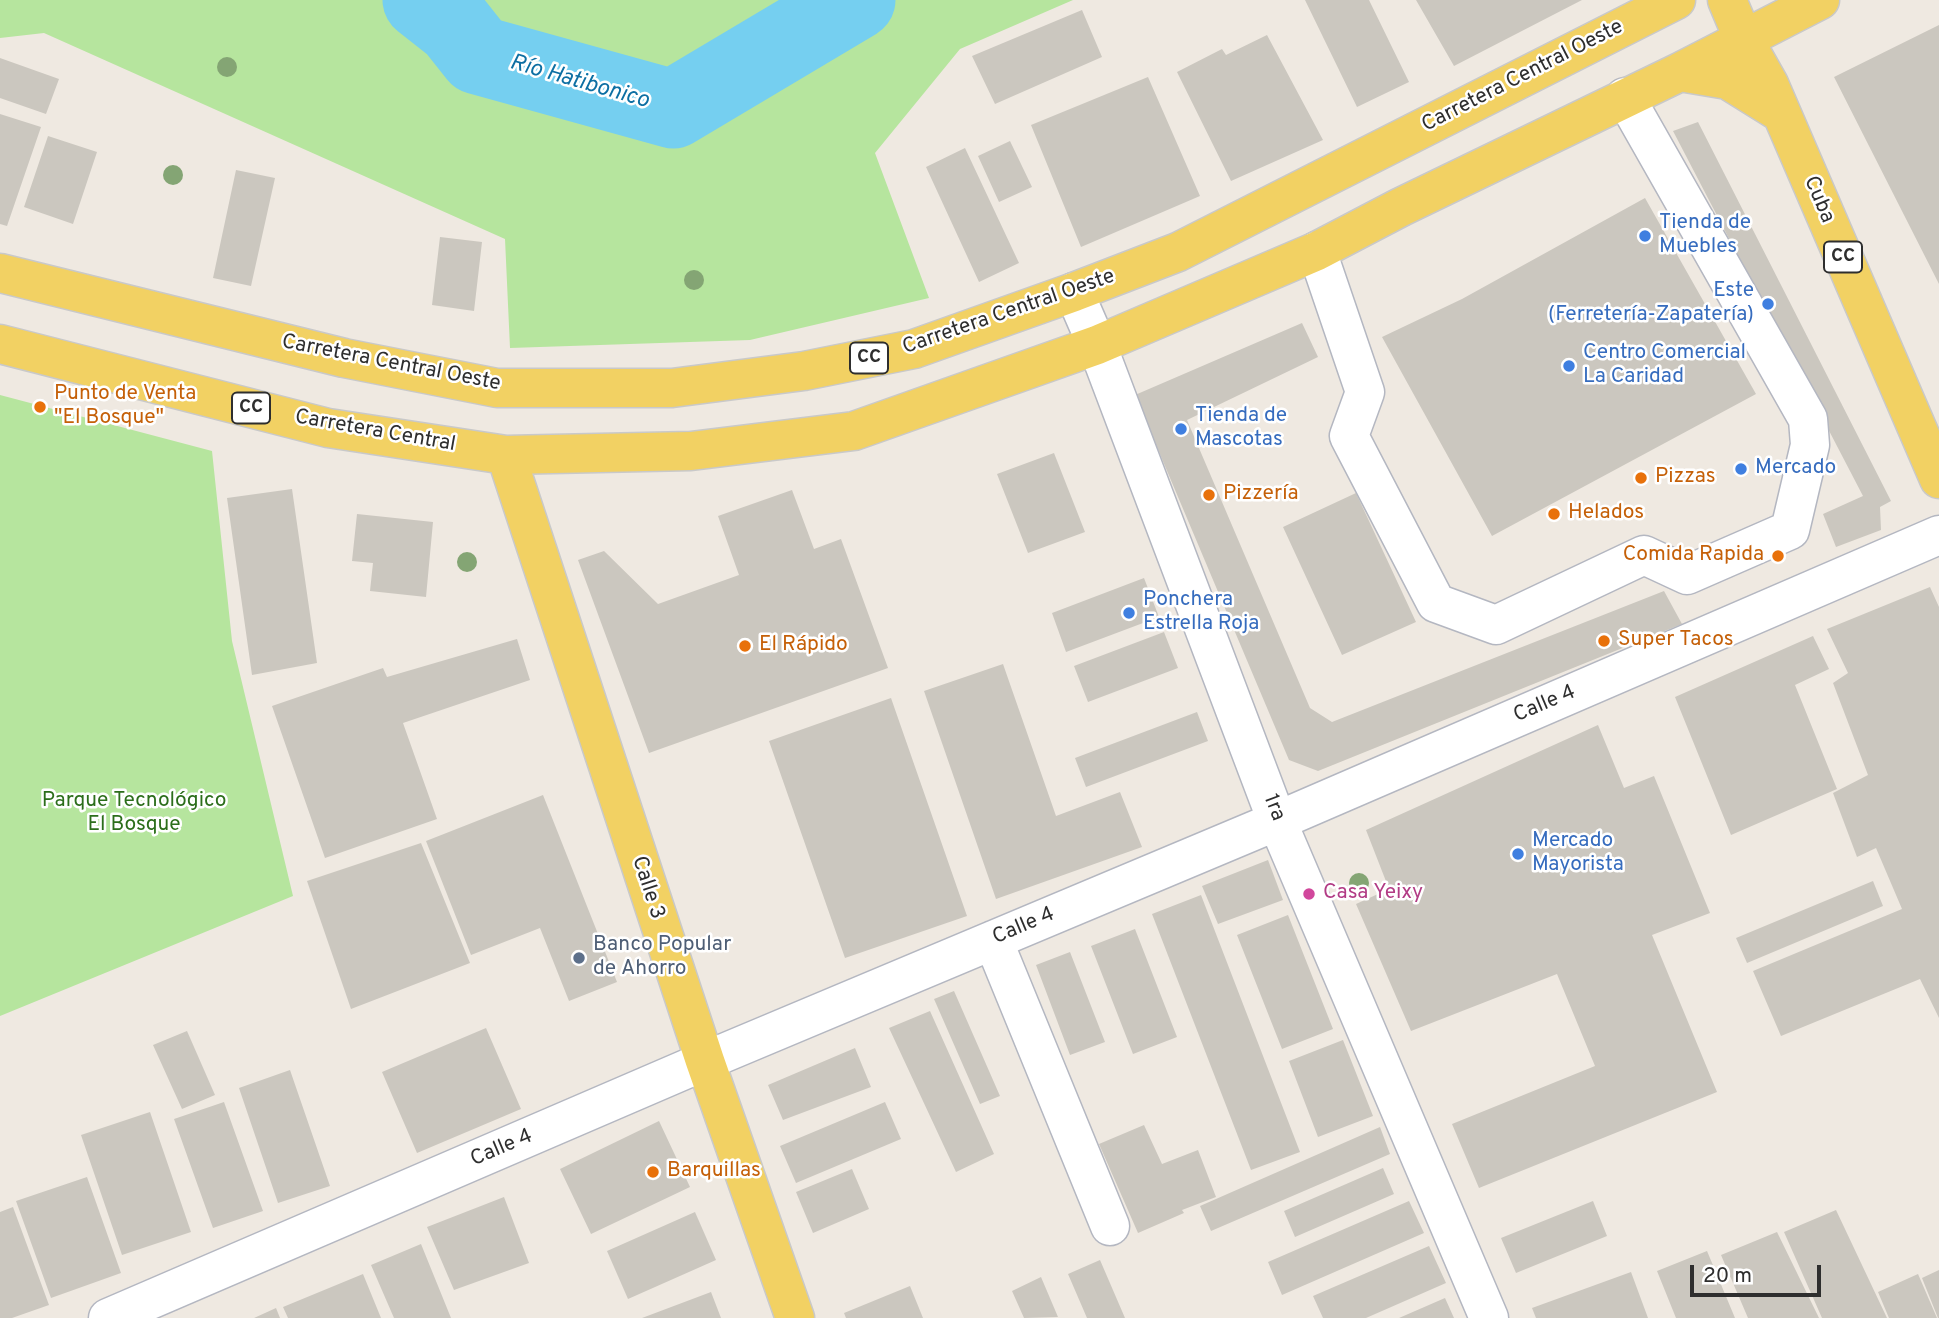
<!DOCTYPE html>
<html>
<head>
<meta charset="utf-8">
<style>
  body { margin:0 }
  #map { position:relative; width:1939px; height:1318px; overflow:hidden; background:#efe9e1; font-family:Overpass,sans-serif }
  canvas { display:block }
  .scale { position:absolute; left:1690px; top:1265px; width:131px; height:32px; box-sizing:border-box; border:4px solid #2e2e2e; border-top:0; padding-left:9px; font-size:21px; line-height:24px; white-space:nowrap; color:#2e2e2e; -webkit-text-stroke:5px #fff; paint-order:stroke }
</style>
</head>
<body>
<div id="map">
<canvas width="1939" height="1318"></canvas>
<div class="scale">20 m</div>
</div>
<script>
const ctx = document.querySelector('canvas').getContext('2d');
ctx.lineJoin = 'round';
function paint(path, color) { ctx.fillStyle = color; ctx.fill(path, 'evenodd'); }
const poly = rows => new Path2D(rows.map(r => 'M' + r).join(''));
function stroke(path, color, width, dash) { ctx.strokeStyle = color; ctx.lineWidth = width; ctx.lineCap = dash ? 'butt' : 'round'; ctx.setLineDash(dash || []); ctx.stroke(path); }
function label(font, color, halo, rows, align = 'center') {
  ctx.font = font + ' Overpass,sans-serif'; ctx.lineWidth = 5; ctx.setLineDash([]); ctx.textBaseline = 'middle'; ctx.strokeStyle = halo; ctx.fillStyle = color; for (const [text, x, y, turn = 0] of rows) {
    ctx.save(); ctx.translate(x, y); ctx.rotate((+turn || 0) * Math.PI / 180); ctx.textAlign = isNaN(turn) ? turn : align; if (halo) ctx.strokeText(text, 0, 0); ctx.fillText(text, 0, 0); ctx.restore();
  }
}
paint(poly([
  [0,0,1073,0,960,49,875,153,929,298,750,340,510,348,505,239,44,33,0,38],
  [0,395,212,451,232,641,293,896,0,1016]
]), '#b6e59e');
stroke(poly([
  [422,0,455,26,478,55,673,109,856,0]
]), '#75cff0', 79);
paint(poly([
  [1305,0,1369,0,1409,82,1357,107],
  [1416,0,1582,0,1454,66],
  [1082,10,1102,57,995,104,972,56],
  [1939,25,1939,284,1834,77],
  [1267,35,1323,140,1231,181,1177,72,1222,49,1226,55],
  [0,58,59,79,46,114,0,98],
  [1148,77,1200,196,1081,247,1031,125],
  [0,114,41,127,7,226,0,224],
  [1698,122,1891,501,1880,507,1881,530,1836,547,1823,514,1863,496,1673,131],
  [48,136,97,152,73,224,24,207],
  [1010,141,1032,187,999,202,978,156],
  [965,148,1019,263,979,282,926,167],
  [236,170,275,178,251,286,213,278],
  [1645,198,1756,394,1492,536,1382,337,1462,299],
  [440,237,482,242,474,311,432,305],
  [1302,323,1318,357,1187,420,1310,708,1332,722,1664,591,1682,624,1318,771,1289,760,1135,395],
  [1054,453,1085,532,1028,553,997,474],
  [292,489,317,663,252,675,227,498],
  [792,490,814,549,841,539,888,668,649,753,578,560,604,551,658,604,739,575,718,516],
  [1356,493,1416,622,1342,655,1283,527],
  [357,514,433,522,426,597,370,591,373,563,352,561],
  [1144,578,1159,617,1066,652,1052,613],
  [1930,587,1939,607,1939,1018,1920,979,1781,1036,1753,971,1902,909,1876,848,1857,857,1833,793,1868,775,1833,683,1848,673,1827,629],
  [1164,632,1178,668,1088,702,1074,666],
  [1813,636,1829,669,1795,685,1837,789,1731,835,1675,697],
  [517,639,530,680,403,723,437,819,325,858,272,706,383,668,387,677],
  [1003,664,1056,816,1120,792,1142,847,996,899,924,691],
  [891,698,967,916,845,958,769,741],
  [1197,712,1208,741,1086,787,1075,758],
  [1598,725,1624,788,1654,776,1710,913,1652,935,1717,1092,1479,1188,1452,1124,1595,1066,1557,974,1411,1031,1356,904,1389,889,1366,830],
  [543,795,617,982,569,1001,540,928,471,955,426,841],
  [421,843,470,963,351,1009,307,881],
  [1268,860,1283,900,1218,924,1202,886],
  [1873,881,1883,906,1747,963,1736,938],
  [1201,895,1300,1152,1251,1170,1152,914],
  [1288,915,1333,1029,1282,1049,1237,935],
  [1135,929,1177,1037,1133,1054,1091,946],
  [1070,952,1105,1042,1070,1055,1036,965],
  [954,991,1000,1096,980,1104,934,999],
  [930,1011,994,1154,956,1172,889,1028],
  [486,1028,521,1109,417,1153,382,1072],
  [187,1031,215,1095,182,1109,153,1045],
  [1343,1040,1373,1116,1318,1137,1289,1061],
  [855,1048,871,1087,783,1120,768,1085],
  [290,1070,330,1186,278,1203,239,1088],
  [224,1102,263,1211,213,1228,174,1119],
  [885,1102,901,1139,796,1183,780,1146],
  [150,1112,191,1232,122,1255,81,1135],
  [659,1121,690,1187,591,1234,560,1169],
  [1144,1125,1162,1164,1198,1150,1216,1197,1182,1210,1184,1213,1138,1233,1099,1144],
  [1380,1127,1390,1154,1211,1231,1200,1206],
  [1383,1168,1394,1194,1295,1237,1284,1211],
  [852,1169,869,1209,813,1233,796,1192],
  [87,1177,121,1273,51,1298,16,1201],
  [504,1197,529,1263,454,1290,427,1227],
  [1409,1201,1424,1233,1282,1295,1268,1262],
  [1593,1201,1607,1236,1516,1273,1501,1238],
  [13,1207,49,1305,12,1318,0,1318,0,1212],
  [1836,1210,1887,1318,1822,1318,1784,1232],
  [695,1212,716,1260,628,1299,607,1251],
  [1777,1232,1819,1318,1748,1318,1721,1255],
  [421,1244,451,1318,394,1318,371,1265],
  [1429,1246,1446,1283,1366,1318,1323,1318,1313,1296],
  [1707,1251,1735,1318,1676,1318,1657,1271],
  [1100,1260,1125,1318,1087,1318,1068,1274],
  [1939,1270,1939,1318,1938,1318,1922,1278],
  [1631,1272,1648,1318,1536,1318,1532,1308],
  [363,1274,381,1318,288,1318,283,1307],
  [1918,1274,1937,1318,1889,1318,1878,1292],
  [1041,1277,1058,1317,1024,1318,1012,1291],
  [910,1286,923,1318,846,1318,844,1313],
  [711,1292,721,1318,642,1318],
  [1445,1298,1454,1318,1399,1318],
  [276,1308,280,1318,254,1318]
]), '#cbc7bf');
const minor = poly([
  [1317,251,1365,392,1349,436,1436,603,1496,625,1644,555,1687,575,1790,530,1810,445,1808,419,1625,97],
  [1074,292,1097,345,1277,821,1489,1318],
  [993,940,1110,1226],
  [108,1318,705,1061,1277,821,1939,535]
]);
const major = poly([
  [1727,0,1743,38,1769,84,1939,479],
  [1680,72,1728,80,1781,113],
  [0,273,344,358,497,388,672,388,804,371,914,349,1074,292,1178,252,1676,0],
  [0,344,328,428,506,455,691,451,854,431,1097,345,1317,251,1401,207,1680,72,1820,0],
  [506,455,705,1061,795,1318]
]);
stroke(minor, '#b4b7c1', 41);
stroke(major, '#c9c9c9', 41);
stroke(minor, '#fff', 38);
stroke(major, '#f2d163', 38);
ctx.fillStyle = '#84a574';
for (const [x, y] of [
  [227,67],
  [173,175],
  [694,280],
  [467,562],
  [1359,883]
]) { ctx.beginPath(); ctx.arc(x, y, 10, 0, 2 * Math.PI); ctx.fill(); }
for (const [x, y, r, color] of [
  [1645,236,7,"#3f7fe0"],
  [1768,304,7,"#3f7fe0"],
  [1569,366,7,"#3f7fe0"],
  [40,407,7,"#e8710a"],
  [1181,429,7,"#3f7fe0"],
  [1741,469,7,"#3f7fe0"],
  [1641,478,7,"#e8710a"],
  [1209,495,7,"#e8710a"],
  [1554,514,7,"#e8710a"],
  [1778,556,7,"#e8710a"],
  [1129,613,7,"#3f7fe0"],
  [1604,641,7,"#e8710a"],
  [745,646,7,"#e8710a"],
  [1518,854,7,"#3f7fe0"],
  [1309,894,7,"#d1479c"],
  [579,958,7,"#5c6f8a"],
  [653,1172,7,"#e8710a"]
]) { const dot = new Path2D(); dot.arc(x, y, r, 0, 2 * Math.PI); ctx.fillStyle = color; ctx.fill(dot); stroke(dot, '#fff', 2.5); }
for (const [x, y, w] of [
  [1843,257,38],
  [869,358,38],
  [251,408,38]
]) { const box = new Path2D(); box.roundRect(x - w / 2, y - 15.5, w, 31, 5); ctx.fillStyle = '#fff'; ctx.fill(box); stroke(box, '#2e2e2e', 2); }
label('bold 19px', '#2e2e2e', null, [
  ["CC",1843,257],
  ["CC",869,358],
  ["CC",251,408]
]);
label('21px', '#2e2e2e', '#fff', [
  ["Carretera Central Oeste",1523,77,-27],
  ["Cuba",1818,200,67],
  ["Carretera Central Oeste",1009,313,-19],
  ["Carretera Central Oeste",391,364,11],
  ["Carretera Central",375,432,10],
  ["Calle 4",1545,705,-23],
  ["1ra",1273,808,69],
  ["Calle 3",647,888,72],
  ["Calle 4",1024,927,-23],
  ["Calle 4",502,1149,-23]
]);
label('21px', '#366cbe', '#fff', [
  ["Tienda de",1659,224],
  ["Muebles",1659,248],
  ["Este",1754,292,"right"],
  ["(Ferretería-Zapatería)",1754,316,"right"],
  ["Centro Comercial",1583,354],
  ["La Caridad",1583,378],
  ["Tienda de",1195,417],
  ["Mascotas",1195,441],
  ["Mercado",1755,469],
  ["Ponchera",1143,601],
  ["Estrella Roja",1143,625],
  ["Mercado",1532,842],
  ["Mayorista",1532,866]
], 'left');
label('21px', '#c56008', '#fff', [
  ["Punto de Venta",54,395],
  ["\"El Bosque\"",54,419],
  ["Pizzas",1655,478],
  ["Pizzería",1223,495],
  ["Helados",1568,514],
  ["Comida Rapida",1764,556,"right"],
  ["Super Tacos",1618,641],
  ["El Rápido",759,646],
  ["Barquillas",667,1172]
], 'left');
label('21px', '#2c6e1b', '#fff', [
  ["Parque Tecnológico",134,802],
  ["El Bosque",134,826]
]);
label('21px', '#b23c85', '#fff', [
  ["Casa Yeixy",1323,894]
], 'left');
label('21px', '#4e5e75', '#fff', [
  ["Banco Popular",593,946],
  ["de Ahorro",593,970]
], 'left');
label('italic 23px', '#0d6fa3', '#fff', [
  ["Río Hatibonico",579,83,16]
]);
</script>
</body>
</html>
